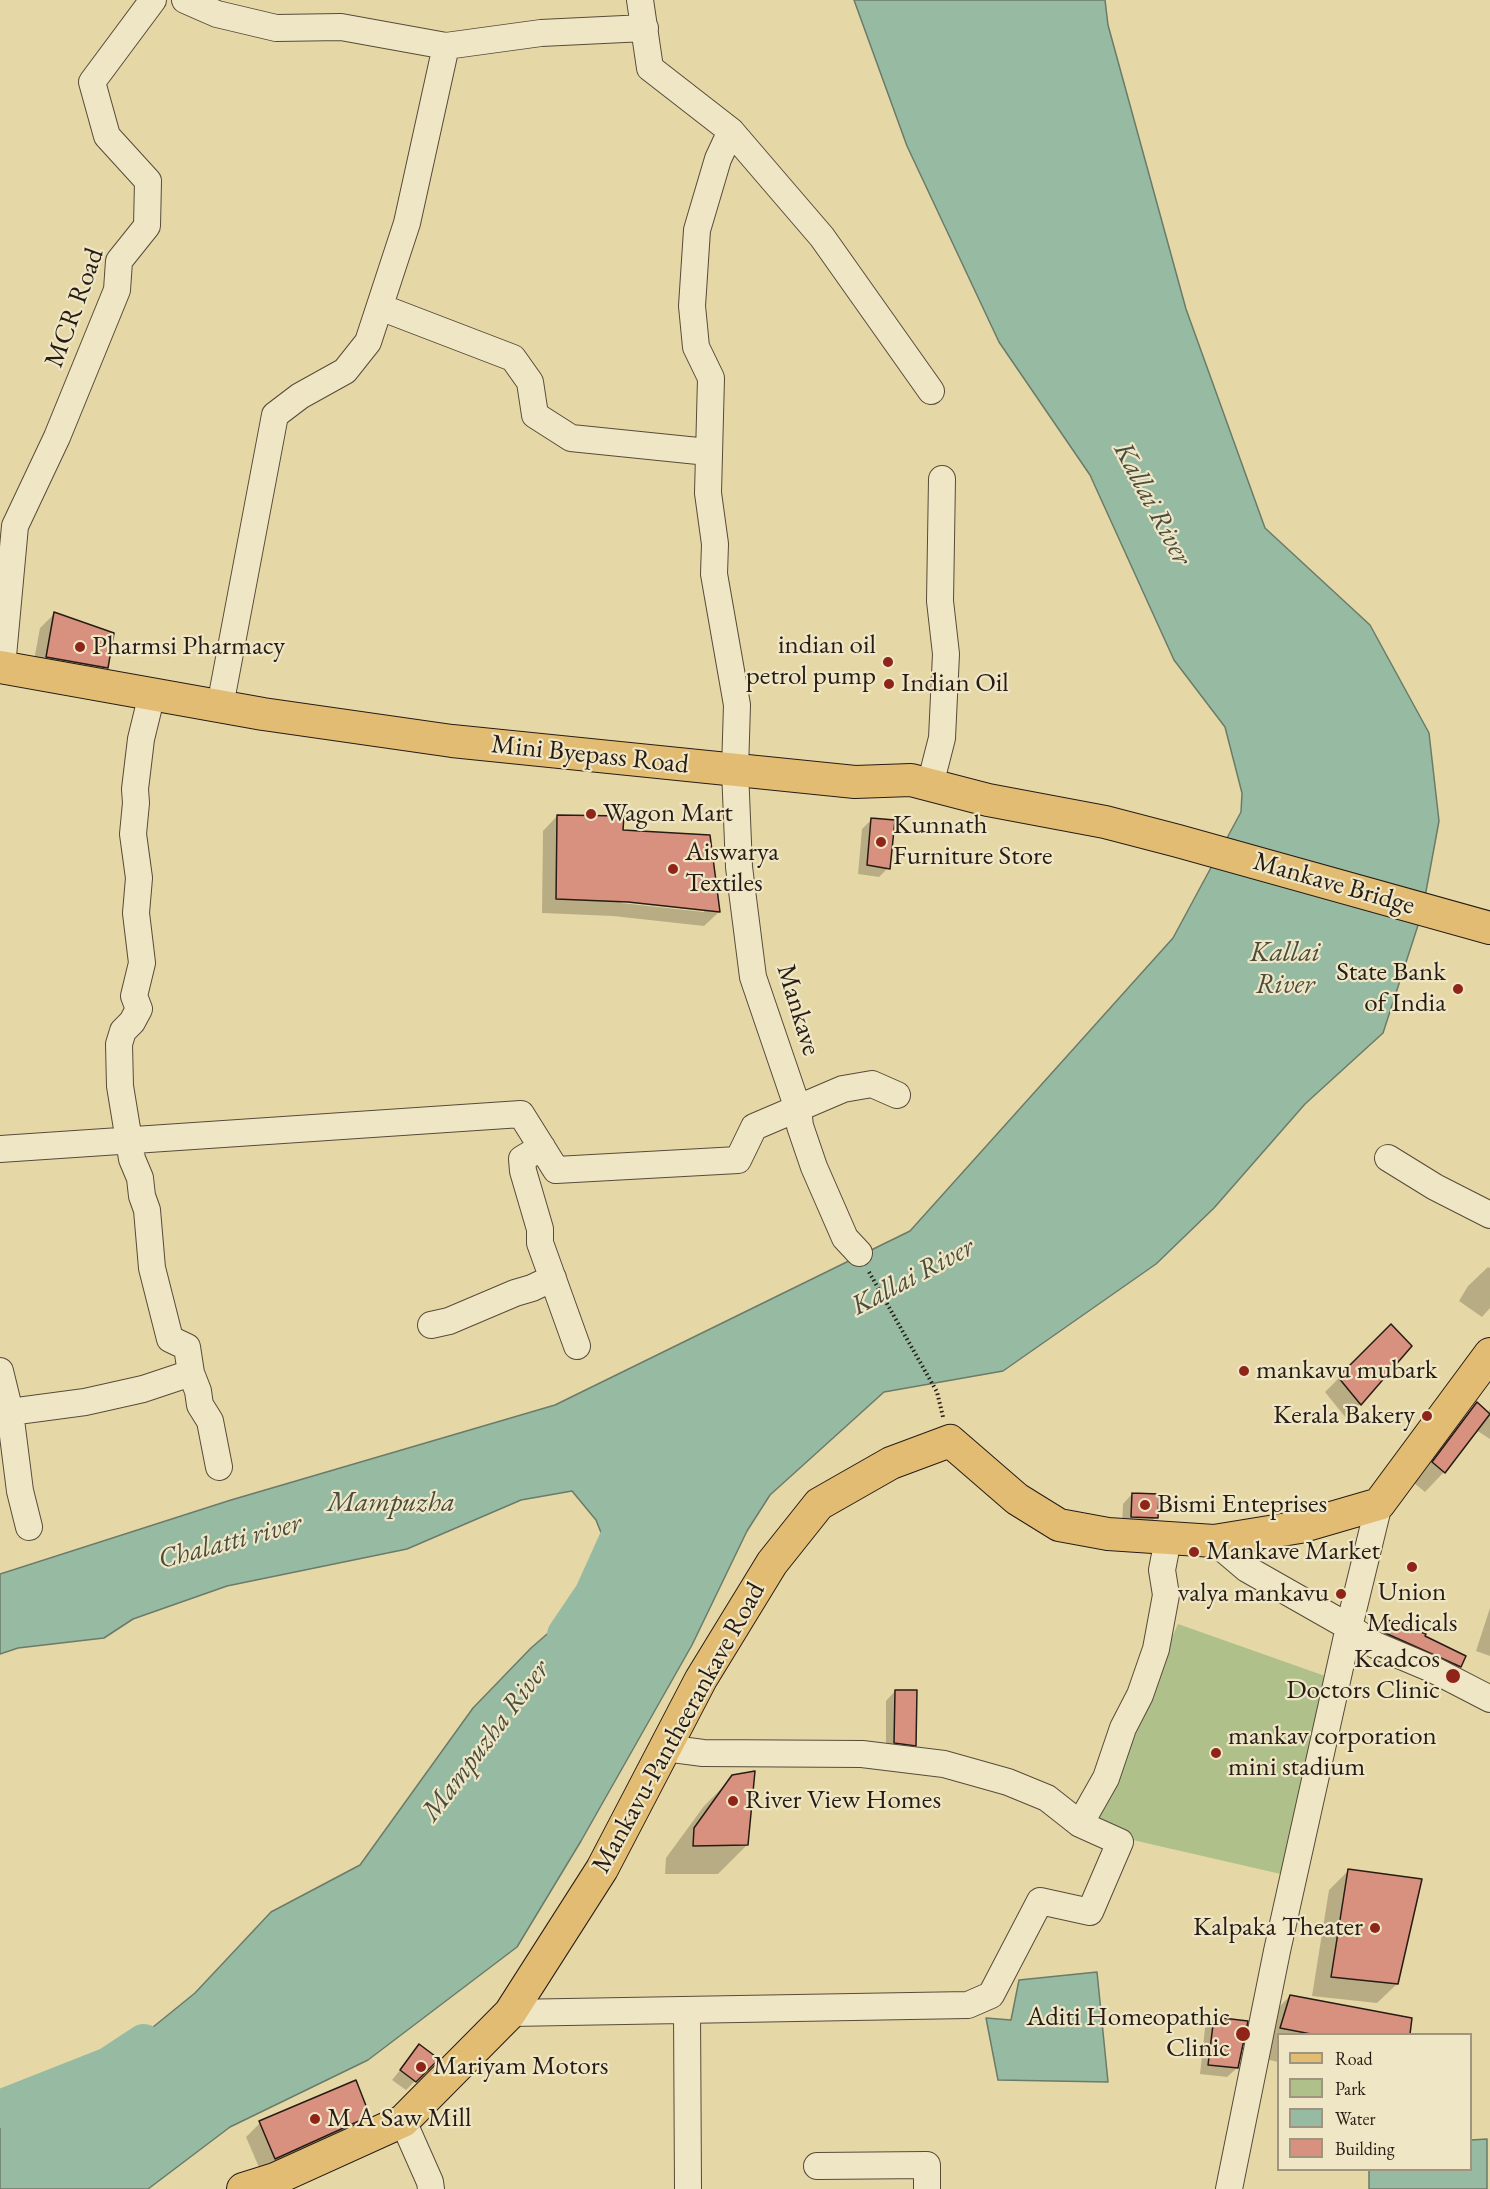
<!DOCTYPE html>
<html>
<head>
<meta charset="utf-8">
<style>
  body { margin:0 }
  #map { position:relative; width:1490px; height:2189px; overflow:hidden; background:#e6d8a6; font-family:"EB Garamond",serif }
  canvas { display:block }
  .legend { position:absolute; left:1277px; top:2033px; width:195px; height:138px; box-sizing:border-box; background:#efe6c5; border:2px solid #9f957f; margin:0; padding:8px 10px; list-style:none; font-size:18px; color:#271c15 }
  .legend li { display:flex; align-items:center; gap:12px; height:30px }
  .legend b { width:30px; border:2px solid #9f957f }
</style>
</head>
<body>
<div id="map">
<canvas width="1490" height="2189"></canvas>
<ul class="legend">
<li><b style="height:8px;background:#e3bc73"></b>Road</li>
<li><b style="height:16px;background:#b0c08a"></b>Park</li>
<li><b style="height:16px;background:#97bba2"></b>Water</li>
<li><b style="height:16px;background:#d8917f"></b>Building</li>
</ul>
</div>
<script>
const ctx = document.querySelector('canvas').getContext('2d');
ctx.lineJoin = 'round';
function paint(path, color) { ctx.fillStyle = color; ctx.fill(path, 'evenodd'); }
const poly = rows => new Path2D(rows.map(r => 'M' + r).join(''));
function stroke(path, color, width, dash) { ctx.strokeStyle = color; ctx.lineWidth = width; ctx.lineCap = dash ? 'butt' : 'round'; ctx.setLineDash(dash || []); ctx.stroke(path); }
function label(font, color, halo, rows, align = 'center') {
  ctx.font = font + ' "EB Garamond",serif'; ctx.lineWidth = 4.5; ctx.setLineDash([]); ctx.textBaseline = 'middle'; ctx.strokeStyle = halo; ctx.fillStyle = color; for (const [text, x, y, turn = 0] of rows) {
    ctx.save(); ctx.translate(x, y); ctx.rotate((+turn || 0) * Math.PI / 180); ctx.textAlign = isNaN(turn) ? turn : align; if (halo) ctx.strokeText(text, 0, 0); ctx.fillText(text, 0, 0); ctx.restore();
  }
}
paint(poly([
  [1178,1624,1328,1677,1285,1875,1085,1829]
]), '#b0c08a');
const water = poly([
  [854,0,1105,0,1108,25,1186,309,1265,528,1370,625,1429,733,1439,821,1422,913,1383,1033,1305,1104,1214,1208,1156,1264,1003,1371,884,1392,770,1495,747,1531,692,1645,581,1841,517,1947,368,2060,230,2127,148,2189,0,2189,0,2098,11,2098,52,2084,78,2088,195,1993,271,1912,360,1865,473,1708,531,1648,599,1589,614,1565,596,1520,572,1491,521,1500,407,1549,227,1586,133,1619,104,1638,18,1648,0,1654,0,1574,231,1500,555,1405,910,1231,1173,938,1241,812,1242,793,1225,727,1174,660,1090,475,999,342,907,146,854,0],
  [1097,1972,1108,2082,998,2080,986,2018,1011,2020,1019,1980,1097,1972],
  [1487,2139,1487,2189,1369,2189,1369,2170,1470,2170,1471,2140,1487,2139]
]);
paint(water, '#97bba2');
stroke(water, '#6a7b6a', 1.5);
paint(poly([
  [54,614,106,667,92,682,32,671,40,628],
  [557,816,621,831,719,912,704,926,613,916,542,913,543,831],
  [621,900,704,909,704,912,621,903],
  [872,819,888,868,879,877,858,874,862,829],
  [1488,1267,1490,1268,1490,1308,1482,1317,1459,1301,1468,1286],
  [1391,1326,1360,1404,1346,1418,1325,1392],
  [1477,1404,1488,1413,1490,1409,1490,1439,1476,1430,1444,1472,1425,1492,1414,1483,1457,1424],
  [1132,1494,1156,1517,1147,1527,1122,1526,1123,1504],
  [1490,1608,1490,1656,1476,1651],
  [1388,1622,1423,1637,1460,1666,1440,1686,1369,1641],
  [895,1691,915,1745,906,1754,886,1752,886,1701],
  [733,1777,747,1845,718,1874,665,1874,666,1858,704,1806],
  [1349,1870,1397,1984,1377,2003,1312,1996,1329,1890],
  [1290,1996,1410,2019,1409,2034,1278,2034,1278,2062,1253,2056,1261,2025],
  [1214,2019,1237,2068,1227,2077,1200,2074,1205,2028],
  [420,2046,436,2060,406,2090,392,2080],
  [368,2116,354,2130,261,2172,246,2137,260,2123]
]), '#0003');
stroke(poly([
  [566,1635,593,1595,631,1511],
  [0,2109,109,2066,144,2043]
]), '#97bba2', 38);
const building = poly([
  [54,612,114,633,108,668,46,657,54,612],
  [557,815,624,816,623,830,710,835,720,912,628,902,556,899,557,815],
  [871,818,895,820,890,869,867,865,871,818],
  [1391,1324,1412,1346,1361,1405,1338,1377,1391,1324],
  [1477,1402,1490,1414,1445,1473,1432,1462,1477,1402],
  [1132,1493,1159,1494,1158,1518,1131,1517,1132,1493],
  [1388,1620,1426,1634,1425,1636,1466,1656,1461,1667,1383,1632,1388,1620],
  [895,1690,917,1690,916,1746,894,1743,895,1690],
  [755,1771,748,1845,693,1846,694,1828,732,1775,755,1771],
  [1348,1869,1422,1879,1398,1984,1331,1977,1348,1869],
  [1290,1995,1412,2018,1410,2034,1311,2034,1280,2028,1290,1995],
  [1214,2017,1248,2021,1238,2068,1208,2065,1214,2017],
  [419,2044,439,2059,416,2082,400,2070,419,2044],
  [356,2080,370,2116,275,2159,259,2121,356,2080]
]);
paint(building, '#d8917f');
stroke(building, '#271c15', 1.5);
const minor = poly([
  [185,0,217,14,276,28,341,27,446,46,541,33,645,28],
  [640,0,650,68,731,131,822,237,931,391],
  [731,131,718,159,697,230,692,306,696,347,711,378,708,493,715,544,714,574,737,705,735,770,739,867,753,977,798,1109,800,1126,814,1167,845,1238,859,1253],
  [380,307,513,358,530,382,535,415,571,438,708,452],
  [2,667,15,526,57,437,117,290,119,261,147,226,148,181,107,136,92,82,153,0],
  [152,694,141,739,135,789,136,803,133,834,139,878,136,913,142,963,134,996,139,1009,132,1022,123,1031,119,1044,120,1086,132,1159,140,1178,142,1196,147,1210,152,1268,170,1339,187,1347,191,1373,198,1391,200,1405,210,1421,219,1467],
  [220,706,275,415,300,396,345,371,368,342,407,223,446,46],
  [930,785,942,738,946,654,940,601,942,479],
  [542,1147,522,1159,523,1171,540,1229,540,1243,577,1346],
  [0,1149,521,1114,556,1170,738,1160,754,1127,843,1089,872,1084,897,1095],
  [1388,1158,1435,1187,1490,1215],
  [431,1325,449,1321,515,1293,532,1288,553,1278],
  [0,1371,10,1412,20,1491,29,1527],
  [10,1412,85,1402,143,1389,191,1373],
  [1214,1541,1247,1569,1349,1627,1375,1645,1432,1669,1490,1699],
  [665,1748,703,1753,862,1754,944,1764,1008,1782,1047,1798,1080,1824,1106,1778,1123,1728,1140,1695,1156,1649,1166,1595,1162,1570,1168,1539],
  [687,2010,688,2189],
  [510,2013,968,2005,991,1995,1040,1901,1090,1912,1120,1842,1080,1824],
  [403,2121,430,2182,431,2189],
  [817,2166,927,2165,927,2189],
  [1229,2189,1277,1951,1349,1627,1379,1504]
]);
const major = poly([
  [0,667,263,714,452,741,855,782,911,780,988,800,1105,822,1178,841,1490,928],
  [243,2189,275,2179,403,2121,510,2013,602,1869,701,1679,772,1563,819,1504,891,1463,950,1441,1017,1499,1059,1525,1108,1534,1214,1541,1300,1527,1379,1504,1490,1354]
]);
stroke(minor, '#574b39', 28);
stroke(major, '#271c15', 34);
stroke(poly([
  [869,1272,937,1392,943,1417]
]), '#271c15', 4, [1.5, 3]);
stroke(minor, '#efe6c5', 26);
stroke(major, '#e3bc73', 32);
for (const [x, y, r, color] of [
  [80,647,6,"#8f2418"],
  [888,662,6,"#8f2418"],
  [889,684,6,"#8f2418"],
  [591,814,6,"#8f2418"],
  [881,842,6,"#8f2418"],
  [673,869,6,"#8f2418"],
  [1458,989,6,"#8f2418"],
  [1244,1371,6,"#8f2418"],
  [1427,1416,6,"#8f2418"],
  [1145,1505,6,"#8f2418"],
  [1194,1552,6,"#8f2418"],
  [1412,1567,6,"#8f2418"],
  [1341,1594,6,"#8f2418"],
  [1453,1676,8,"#8f2418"],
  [1216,1753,6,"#8f2418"],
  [733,1801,6,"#8f2418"],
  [1375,1928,6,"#8f2418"],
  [1243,2034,8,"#8f2418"],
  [421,2067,6,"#8f2418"],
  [315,2119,6,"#8f2418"]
]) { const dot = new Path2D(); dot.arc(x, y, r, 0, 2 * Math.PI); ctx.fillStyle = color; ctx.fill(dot); stroke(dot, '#efe6c5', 2); }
label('27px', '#271c15', '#efe6c5', [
  ["MCR Road",75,308,-70],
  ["Mini Byepass Road",590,755,6],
  ["Mankave Bridge",1334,884,16],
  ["Mankave",798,1010,73],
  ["Mankavu-Pantheerankave Road",679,1728,-61]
]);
label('27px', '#271c15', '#efe6c5', [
  ["indian oil",876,646,"right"],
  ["petrol pump",876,677,"right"],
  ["Pharmsi Pharmacy",92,647],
  ["Indian Oil",901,684],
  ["Wagon Mart",603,814],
  ["Kunnath",893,826],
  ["Furniture Store",893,857],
  ["Aiswarya",685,853],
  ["Textiles",685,884],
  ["State Bank",1446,973,"right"],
  ["of India",1446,1004,"right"],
  ["mankavu mubark",1256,1371],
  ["Kerala Bakery",1415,1416,"right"],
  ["Bismi Enteprises",1157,1505],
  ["Mankave Market",1206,1552],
  ["Union",1412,1593,"center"],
  ["Medicals",1412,1624,"center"],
  ["valya mankavu",1329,1594,"right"],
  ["Kcadcos",1440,1660,"right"],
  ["Doctors Clinic",1440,1691,"right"],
  ["mankav corporation",1228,1737],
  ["mini stadium",1228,1768],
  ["River View Homes",745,1801],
  ["Kalpaka Theater",1363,1928,"right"],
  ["Aditi Homeopathic",1230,2018,"right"],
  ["Clinic",1230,2049,"right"],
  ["Mariyam Motors",433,2067],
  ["M A Saw Mill",327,2119]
], 'left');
label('italic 28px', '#494c3f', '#efe6c5', [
  ["Kallai River",1152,504,62],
  ["Kallai",1285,953],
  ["River",1285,985],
  ["Kallai River",913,1277,-28],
  ["Mampuzha",391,1503],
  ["Chalatti river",230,1542,-15],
  ["Mampuzha River",486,1741,-53]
]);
</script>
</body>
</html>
